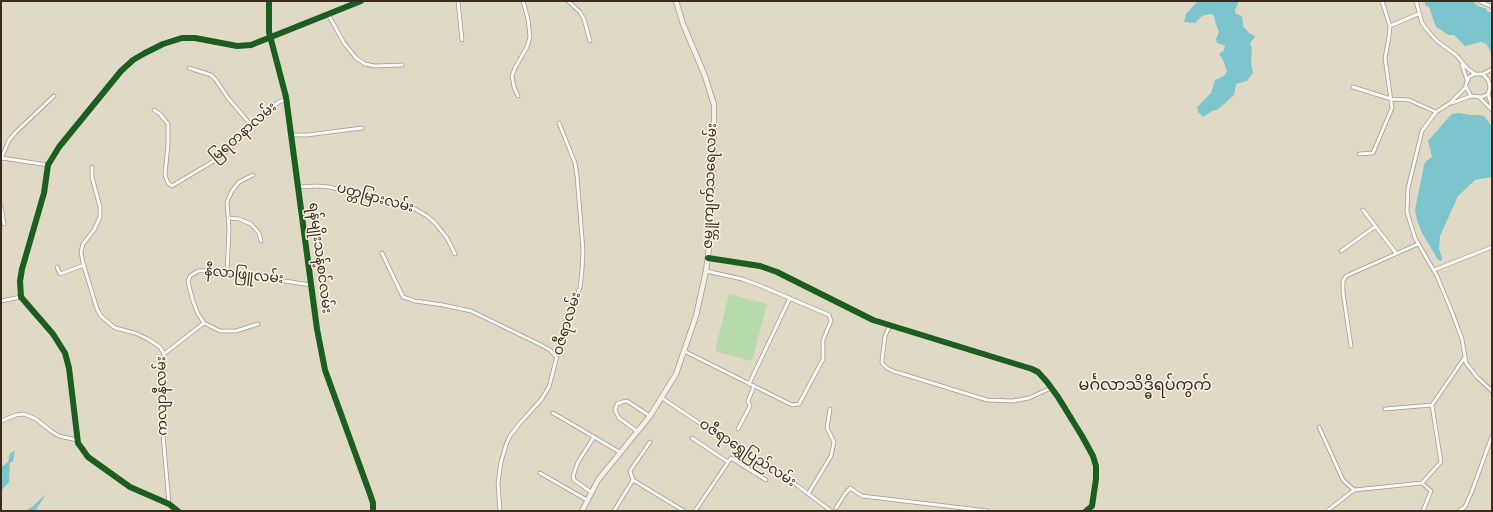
<!DOCTYPE html>
<html>
<head>
<meta charset="utf-8">
<style>
  body { margin:0 }
  #map { position:relative; width:1493px; height:512px; overflow:hidden; background:#e0d9c6; font-family:Mynerve,sans-serif }
  canvas { display:block }
  .frame { position:absolute; inset:0; border:2px solid #3b2a1e; pointer-events:none }
</style>
</head>
<body>
<div id="map">
<canvas width="1493" height="512"></canvas>
<div class="frame"></div>
</div>
<script>
const ctx = document.querySelector('canvas').getContext('2d');
ctx.lineJoin = 'round';
function paint(path, color) { ctx.fillStyle = color; ctx.fill(path, 'evenodd'); }
const poly = rows => new Path2D(rows.map(r => 'M' + r).join(''));
function stroke(path, color, width, dash) { ctx.strokeStyle = color; ctx.lineWidth = width; ctx.lineCap = dash ? 'butt' : 'round'; ctx.setLineDash(dash || []); ctx.stroke(path); }
function label(font, color, halo, rows, align = 'center') {
  ctx.font = font + ' Mynerve,"Noto Sans Myanmar",sans-serif'; ctx.lineWidth = 3; ctx.setLineDash([]); ctx.textBaseline = 'middle'; ctx.strokeStyle = halo; ctx.fillStyle = color; for (const [text, x, y, turn = 0] of rows) {
    ctx.save(); ctx.translate(x, y); ctx.rotate((+turn || 0) * Math.PI / 180); ctx.textAlign = isNaN(turn) ? turn : align; if (halo) ctx.strokeText(text, 0, 0); ctx.fillText(text, 0, 0); ctx.restore();
  }
}
paint(poly([
  [729,294,767,304,752,361,715,351]
]), '#b7daab');
paint(poly([
  [1198,1,1237,1,1238,4,1235,10,1236,14,1242,16,1243,26,1249,33,1253,35,1255,37,1250,43,1252,48,1251,62,1253,73,1247,81,1236,84,1234,95,1224,104,1217,110,1212,111,1203,117,1198,112,1197,107,1211,93,1215,80,1224,76,1227,71,1223,60,1219,54,1224,50,1225,46,1224,45,1217,43,1216,39,1219,32,1215,21,1214,16,1211,14,1202,16,1195,23,1184,22,1186,14],
  [1425,1,1472,1,1478,6,1487,9,1487,12,1492,12,1492,59,1491,60,1491,54,1489,48,1486,44,1481,42,1465,46,1454,35,1449,35,1436,27,1429,7,1425,5],
  [1459,113,1470,115,1481,115,1485,117,1492,127,1492,177,1475,180,1458,196,1440,236,1439,249,1442,258,1441,261,1438,260,1422,233,1417,220,1415,210,1424,165,1426,161,1432,157,1428,141,1449,117,1452,114],
  [15,451,13,461,10,463,9,482,1,491,1,465,3,466,8,462,10,453],
  [46,494,37,508,37,511,25,511,33,506]
]), '#7dc5cc');
const minor = poly([
  [269,1,269,32,286,97,317,329,325,370,370,494,373,503,373,511],
  [458,1,462,40],
  [568,1,580,12,584,19,590,41],
  [1416,1,1422,23,1428,31,1437,41,1456,55,1468,69,1475,74,1483,74,1488,80,1490,86,1489,91,1488,94,1482,97,1471,96,1466,87,1466,84,1469,77,1475,74],
  [1479,1,1492,7],
  [328,14,344,43,356,58,365,64,375,66,402,65],
  [1390,26,1418,14],
  [1462,65,1467,80],
  [189,68,211,75,216,80,228,98,251,125],
  [1483,74,1492,69],
  [1353,87,1391,99,1409,100,1436,112],
  [1466,87,1450,103,1436,112,1422,131,1408,188,1407,212,1415,238,1437,276,1452,312,1462,339,1466,363,1477,377,1492,391],
  [1488,94,1492,107],
  [518,96,514,87,512,76,515,68,527,47,530,37,528,19,523,1],
  [1479,97,1492,110],
  [1452,103,1471,96],
  [154,110,160,114,168,124,168,144,165,175,168,183,172,186,222,156,264,112,279,102,286,99],
  [291,135,307,135,362,128],
  [1359,154,1373,153,1392,108,1385,58,1389,37,1390,26,1382,1],
  [2,158,48,165],
  [1,159,9,140,16,132,54,96],
  [92,167,92,177,100,207,100,217,94,230,83,244,81,252,83,263,97,309,101,316,115,328,135,333,148,339,160,347,164,354,162,404,163,435,169,504],
  [298,187,317,186,329,187,410,206,427,216,435,223,447,238,455,254],
  [1,206,4,224],
  [1363,210,1396,253],
  [229,218,239,219,251,224,259,233,261,241],
  [1341,251,1376,226],
  [382,253,403,297,415,301,443,305,471,311,539,344,550,350,557,358],
  [708,258,760,266,777,272,873,320,1032,369,1038,372,1047,382,1058,397,1082,436,1093,456,1096,466,1096,479,1092,506,1086,511],
  [57,267,60,274,84,265],
  [1434,270,1492,247],
  [227,272,229,229,227,202,232,191,239,182,253,175],
  [1,301,21,297],
  [258,324,236,331,220,331,204,323,198,314,193,301,188,282,190,276,198,271,212,270,311,285],
  [890,325,885,336,882,360,882,363,887,368,893,371,987,400,1013,401,1029,398,1051,388],
  [1351,346,1343,292,1343,281,1346,276,1418,244],
  [684,351,792,405,799,404,823,359,823,340,831,321,829,315,761,286,742,279,706,271],
  [164,354,204,323],
  [749,384,790,298],
  [662,398,732,445,786,477,831,511],
  [1385,409,1432,405],
  [553,413,594,437,578,462,573,476,574,480,591,492],
  [1,421,16,415,24,414,36,419,51,431,59,436,77,440],
  [1319,427,1343,480,1354,490,1422,483,1431,491,1423,511],
  [738,429,750,406,748,401,754,386],
  [638,432,619,418,615,410,617,404,622,402,627,401,650,416],
  [594,437,621,453],
  [692,438,728,462],
  [540,473,587,500],
  [633,480,684,511],
  [1422,483,1441,462,1432,405,1465,357],
  [808,494,831,456,834,442,827,428,830,409],
  [836,508,845,494,850,488,862,496,988,511],
  [178,511,169,504,130,487,88,457,78,443,69,368,65,353,53,334,21,297,20,281,22,269,44,193,48,165,59,147,121,71,133,60,145,53,163,44,182,38,195,38,237,46,251,45,361,1],
  [500,511,498,483,501,462,506,445,510,436,520,423,541,400,549,387,568,313,580,288,582,270,583,250,577,176,575,163,559,123],
  [614,511,633,480,630,471,650,442],
  [695,511,731,458,766,480],
  [1327,511,1354,490],
  [1459,511,1465,507,1472,491,1492,436]
]);
const secondary = poly([
  [582,511,598,480,650,416,676,374,696,316,706,271,709,248,714,138,714,105,705,76,683,24,676,1]
]);
stroke(minor, '#a19a8e', 4.5);
stroke(secondary, '#a19a8e', 6);
stroke(minor, '#faf9f6', 3);
stroke(secondary, '#f4f1eb', 4.5);
stroke(poly([
  [269,1,269,32,286,97,317,329,325,370,370,494,373,503,373,511],
  [708,258,760,266,777,272,873,320,1032,369,1038,372,1047,382,1058,397,1082,436,1093,456,1096,466,1096,479,1092,506,1086,511],
  [178,511,169,504,130,487,88,457,78,443,69,368,65,353,53,334,21,297,20,281,22,269,44,193,48,165,59,147,121,71,133,60,145,53,163,44,182,38,195,38,237,46,251,45,361,1]
]), '#1b5e20', 6);
label('14px', '#3b2a1e', '#fcf5e5', [
  ["မြရတနာလမ်း",244,133,-41],
  ["ဇမ္ဘူကျက်သရေလမ်း",711,186,-88],
  ["ပတ္တမြားလမ်း",375,199,15],
  ["ရန်မျိုးသန့်စင်လမ်း",319,258,83],
  ["နီလာဖြူလမ်း",244,276,6],
  ["ဝဇီရာလမ်း",568,324,-73],
  ["ကလျာနီလမ်း",163,396,-91],
  ["ဝဇီရာရွှေပြည်လမ်း",747,454,33]
]);
label('16px', '#3b2a1e', '#fcf5e5', [
  ["မင်္ဂလာသိဒ္ဓိရပ်ကွက်",1145,387]
]);
</script>
</body>
</html>
